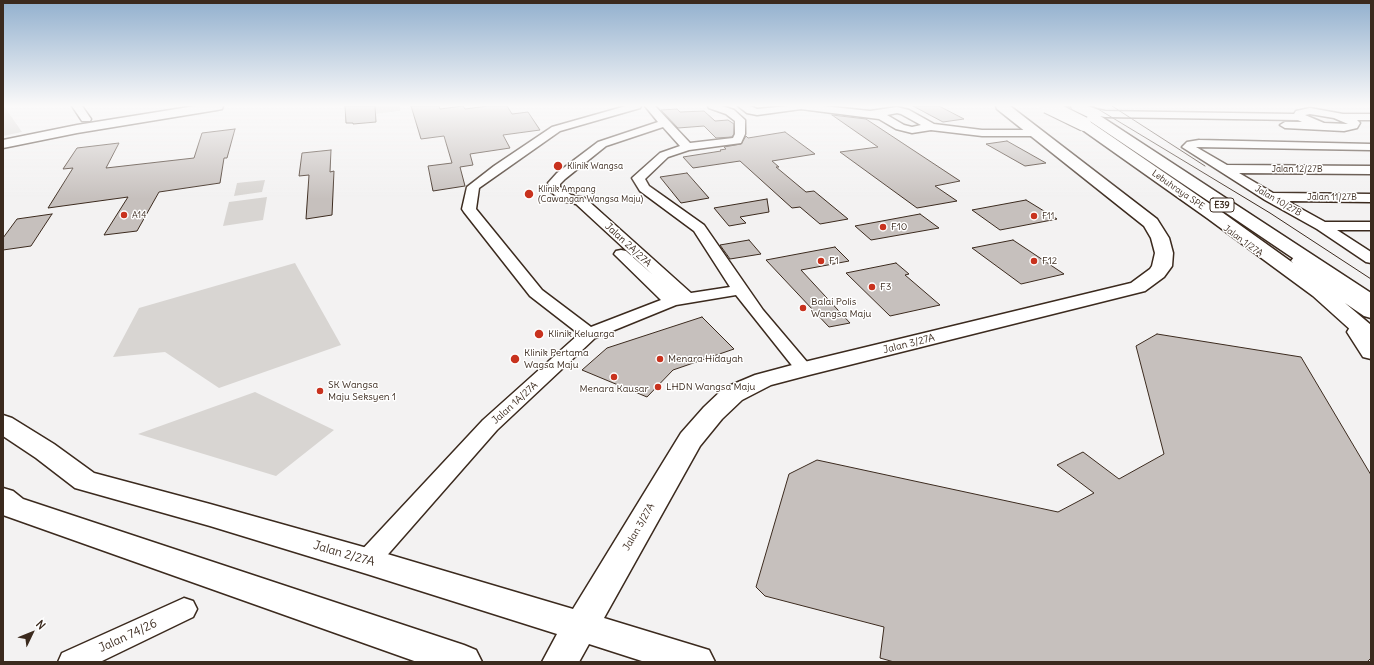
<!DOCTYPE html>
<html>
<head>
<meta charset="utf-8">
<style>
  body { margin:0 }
  #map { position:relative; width:1374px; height:665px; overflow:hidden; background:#f3f2f2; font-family:Delius,sans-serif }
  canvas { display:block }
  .frame { position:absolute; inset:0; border:4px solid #3b2a1e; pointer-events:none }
  .north { position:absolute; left:12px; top:613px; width:40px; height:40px; -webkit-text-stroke:3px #fff; paint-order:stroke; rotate:47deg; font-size:11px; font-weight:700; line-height:16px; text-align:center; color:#3b2a1e }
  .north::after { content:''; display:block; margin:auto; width:14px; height:18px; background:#3b2a1e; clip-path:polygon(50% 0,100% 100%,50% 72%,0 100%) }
</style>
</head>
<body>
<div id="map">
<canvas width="1374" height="665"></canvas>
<div class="frame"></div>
<div class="north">N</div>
</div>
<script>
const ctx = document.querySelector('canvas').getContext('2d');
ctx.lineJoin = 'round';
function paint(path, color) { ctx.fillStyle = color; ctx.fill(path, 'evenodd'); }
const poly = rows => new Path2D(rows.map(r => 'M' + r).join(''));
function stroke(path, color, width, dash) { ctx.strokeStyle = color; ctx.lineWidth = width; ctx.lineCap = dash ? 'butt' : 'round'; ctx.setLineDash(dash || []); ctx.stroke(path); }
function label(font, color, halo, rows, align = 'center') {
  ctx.font = font + ' Delius,sans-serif'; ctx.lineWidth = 3; ctx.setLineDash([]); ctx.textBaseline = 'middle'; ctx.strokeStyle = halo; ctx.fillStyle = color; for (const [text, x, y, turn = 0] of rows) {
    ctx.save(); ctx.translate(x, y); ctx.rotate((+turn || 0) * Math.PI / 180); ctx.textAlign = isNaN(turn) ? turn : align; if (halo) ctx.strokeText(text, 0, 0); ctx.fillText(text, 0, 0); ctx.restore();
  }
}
paint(poly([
  [3,106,4,106,22,132,3,136],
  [358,106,400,106,400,111,357,116],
  [265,180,262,192,234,196,237,183],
  [267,197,263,220,223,226,229,202],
  [295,263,341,345,219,388,165,352,113,357,139,308],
  [255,392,334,430,276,476,138,434]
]), '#d8d5d2');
const building = poly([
  [345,106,375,106,376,122,353,124,353,123,346,123,345,106],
  [411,106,439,106,440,109,463,106,465,109,488,106,507,106,512,114,528,112,540,130,503,135,510,148,470,154,473,165,460,167,465,186,433,191,428,166,452,163,444,136,421,139,411,106],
  [913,106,939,106,964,119,943,122,913,106],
  [677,109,680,112,704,111,715,121,728,120,734,124,734,134,732,137,716,138,704,126,678,128,661,110,677,109],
  [832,115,866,119,960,181,935,186,957,201,917,208,840,152,878,147,832,115],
  [235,129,227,158,224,158,220,183,159,192,137,231,104,235,128,197,48,208,73,168,63,169,77,148,119,143,106,168,194,158,202,133,235,129],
  [785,132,815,154,772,161,779,167,776,167,806,192,814,191,848,219,820,224,800,207,792,208,740,161,693,168,683,157,721,151,720,150,726,149,724,147,741,144,746,136,748,138,785,132],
  [1007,141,1046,163,1025,166,986,144,1007,141],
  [331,150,330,172,334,171,332,215,306,219,309,175,299,176,302,153,331,150],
  [687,173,709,198,681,203,660,177,687,173],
  [767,199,769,212,740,217,746,223,729,226,714,208,767,199],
  [1026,200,1057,219,1000,230,972,210,1026,200],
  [52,214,31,246,3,250,3,238,17,219,52,214],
  [920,214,939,228,871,240,855,226,920,214],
  [749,240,761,254,730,259,720,245,749,240],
  [1013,240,1064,274,1021,284,972,248,1013,240],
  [835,247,849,261,801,270,850,323,829,327,766,260,835,247],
  [896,263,909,274,905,275,940,305,890,316,846,273,896,263],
  [702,317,734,349,673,370,647,397,582,370,607,348,702,317],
  [1157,334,1301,357,1371,475,1371,658,1367,662,894,662,880,658,884,627,765,596,756,587,789,474,817,460,1058,512,1094,493,1057,465,1083,452,1119,479,1164,454,1136,346,1157,334]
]);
paint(building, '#c6c0bd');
stroke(building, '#3b2a1e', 1);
const street = poly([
  [72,106,82,106,91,119,90,121,82,121,72,106],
  [626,106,641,106,640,108,560,131,479,188,476,209,542,290,591,327,661,300,614,254,616,251,621,250,626,251,653,275,576,204,562,201,550,191,548,183,557,173,598,142,658,122,645,106,655,106,690,143,733,138,735,134,735,121,726,114,709,108,708,106,722,106,734,110,745,120,745,134,741,143,689,150,668,157,645,179,649,186,704,225,763,310,813,369,810,373,804,375,798,373,736,295,676,305,595,338,497,430,376,568,367,571,358,568,355,561,358,554,483,420,579,334,530,296,464,212,462,209,467,187,494,166,552,127,626,106],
  [663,127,680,146,660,153,632,178,640,191,694,231,730,287,691,293,585,198,571,195,560,187,560,184,565,179,606,146,663,127],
  [738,106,750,106,757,109,788,106,823,106,870,111,897,107,909,110,934,124,982,130,1035,130,1040,133,1035,136,982,136,931,130,912,133,896,129,879,119,801,109,757,115,747,113,738,106],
  [897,113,901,114,921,125,912,127,904,125,887,115,897,113],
  [1075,106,1088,106,1096,109,1105,111,1294,114,1296,111,1310,108,1343,114,1371,114,1371,120,1357,120,1360,123,1357,128,1344,131,1285,128,1280,125,1285,122,1302,122,1298,120,1105,117,1089,114,1075,106],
  [1310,114,1334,118,1348,124,1324,123,1305,115,1310,114],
  [1199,140,1371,144,1371,150,1196,147,1227,165,1371,166,1371,174,1239,173,1273,193,1371,194,1371,202,1287,201,1325,222,1371,222,1371,230,1337,230,1371,252,1371,263,1366,262,1317,229,1265,200,1182,147,1187,142,1199,140],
  [184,598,193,601,197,609,193,617,100,662,58,662,62,653,184,598]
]);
const secondary = poly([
  [195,106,223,106,222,109,217,110,77,133,3,148,3,140,77,125,195,106],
  [996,106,1010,106,1157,219,1169,238,1173,253,1172,266,1164,277,1145,291,809,375,771,385,742,400,722,419,700,446,604,618,709,650,715,662,645,662,589,644,579,662,542,662,557,634,367,574,210,526,75,488,36,458,3,436,3,415,12,418,54,444,94,473,210,504,367,548,573,609,681,433,704,407,724,388,755,375,796,364,1131,283,1150,269,1152,266,1155,253,1151,238,1144,226,997,109,996,106],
  [1071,106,1085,106,1371,293,1371,308,1364,306,1072,109,1071,106],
  [1358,325,1366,327,1371,335,1371,359,1363,357,1347,332,1350,327,1358,325],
  [3,488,13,491,23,499,464,645,476,650,482,662,417,662,3,515,3,488]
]);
const highway = poly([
  [1065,107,1070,108,1219,210,1293,263,1291,261,1294,257,1301,255,1308,257,1371,302,1371,318,1364,316,1345,303,1371,325,1371,343,1363,341,1313,296,1207,218,1060,114,1058,111,1060,108,1065,107]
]);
stroke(street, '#3b2a1e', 3);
stroke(secondary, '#3b2a1e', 3);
stroke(highway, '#3b2a1e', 3);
paint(street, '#fff');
paint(secondary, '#fff');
paint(highway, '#fff');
stroke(poly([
  [1093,106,1270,213,1371,279],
  [1112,106,1205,166]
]), '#3b2a1e', 1);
const highwayBridge = poly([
  [1047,106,1084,124]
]);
stroke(highwayBridge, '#3b2a1e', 16, []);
stroke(highwayBridge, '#fff', 14);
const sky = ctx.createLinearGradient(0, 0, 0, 199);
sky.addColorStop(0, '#92b0ce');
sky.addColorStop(0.53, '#faf9f9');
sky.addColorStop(1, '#faf9f900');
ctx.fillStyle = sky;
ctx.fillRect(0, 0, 1374, 199);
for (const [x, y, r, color] of [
  [558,166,5,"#c8321e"],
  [529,194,5,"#c8321e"],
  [124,215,4,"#c8321e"],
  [1034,216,4,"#c8321e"],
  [883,227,4,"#c8321e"],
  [821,261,4,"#c8321e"],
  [1034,261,4,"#c8321e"],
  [872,287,4,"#c8321e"],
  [803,308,4,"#c8321e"],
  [539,334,5,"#c8321e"],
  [515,359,5,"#c8321e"],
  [660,359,4,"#c8321e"],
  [614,377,4,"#c8321e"],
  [658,387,4,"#c8321e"],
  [320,391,4,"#c8321e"]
]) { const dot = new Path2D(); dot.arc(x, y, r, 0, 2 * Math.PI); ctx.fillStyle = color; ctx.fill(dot); stroke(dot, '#fff', 1.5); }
label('9px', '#3b2a1e', '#fff', [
  ["Klinik Wangsa",567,166],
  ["Klinik Ampang",538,189],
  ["(Cawangan Wangsa Maju)",538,199],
  ["A14",132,215],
  ["F11",1042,216]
], 'left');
label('9px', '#3b2a1e', '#fff', [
  ["Jalan 12/27B",1297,169],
  ["Lebuhraya SPE",1178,190,35],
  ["Jalan 11/27B",1332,197],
  ["Jalan 10/27B",1278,201,30],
  ["Jalan 1/27A",1243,241,36]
]);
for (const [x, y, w] of [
  [1222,205,24]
]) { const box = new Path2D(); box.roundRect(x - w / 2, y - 7, w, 14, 3); ctx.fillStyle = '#fff'; ctx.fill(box); stroke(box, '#3b2a1e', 1); }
label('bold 9px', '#3b2a1e', null, [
  ["E39",1222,205]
]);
label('10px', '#3b2a1e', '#fff', [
  ["F10",891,227],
  ["F1",829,261],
  ["F12",1042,261],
  ["F3",880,287],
  ["Balai Polis",811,302],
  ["Wangsa Maju",811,314],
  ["Klinik Keluarga",548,334],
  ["Klinik Pertama",524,353],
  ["Wagsa Maju",524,365],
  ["Menara Hidayah",668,359],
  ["SK Wangsa",328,385],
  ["Maju Seksyen 1",328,397],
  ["LHDN Wangsa Maju",666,387],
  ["Menara Kausar",614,389,"center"]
], 'left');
label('10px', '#3b2a1e', '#fff', [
  ["Jalan 2A/27A",628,245,43],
  ["Jalan 3/27A",909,344,-14],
  ["Jalan 1A/27A",515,403,-42],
  ["Jalan 3/27A",639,527,-60]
]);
label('12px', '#3b2a1e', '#fff', [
  ["Jalan 2/27A",344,554,16],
  ["Jalan 74/26",128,636,-25]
]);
</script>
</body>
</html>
